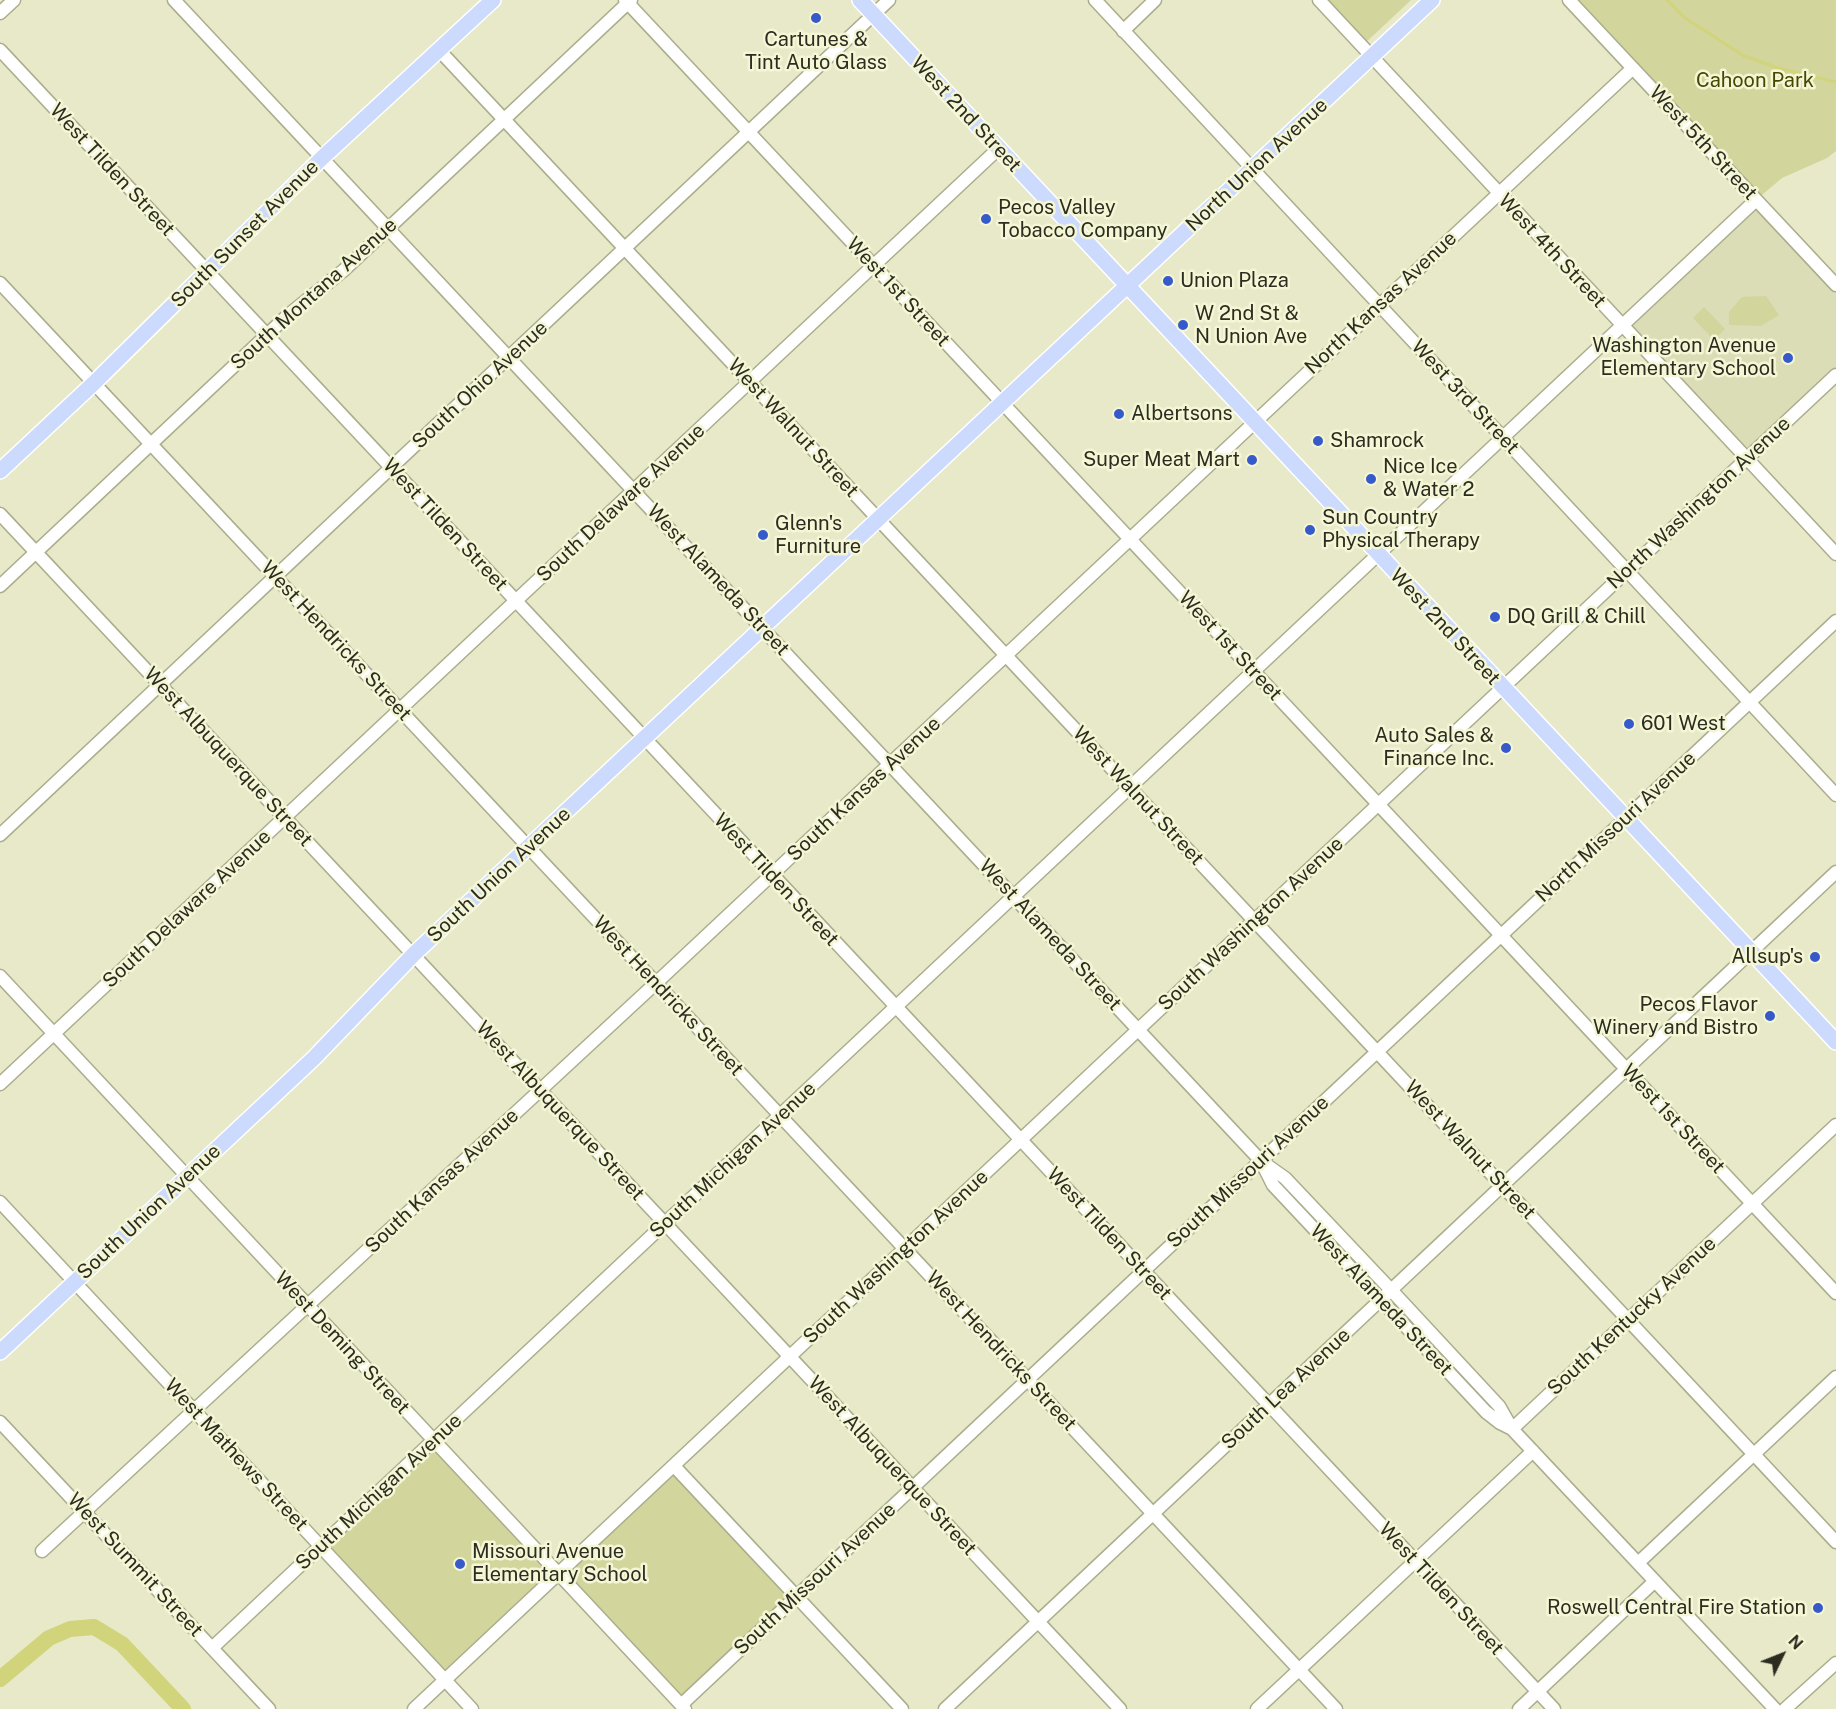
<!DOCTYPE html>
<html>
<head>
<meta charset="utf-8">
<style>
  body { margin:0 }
  #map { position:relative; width:1836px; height:1709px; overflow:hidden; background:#e7e9c8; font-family:"Public Sans",sans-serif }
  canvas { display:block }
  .north { position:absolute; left:1752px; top:1625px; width:60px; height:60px; -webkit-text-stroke:4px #f4f6d5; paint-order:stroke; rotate:47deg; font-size:16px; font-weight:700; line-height:24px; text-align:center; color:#2c2d20 }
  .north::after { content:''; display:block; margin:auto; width:21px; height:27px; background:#2c2d20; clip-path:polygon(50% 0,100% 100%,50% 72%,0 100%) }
</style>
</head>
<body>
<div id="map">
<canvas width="1836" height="1709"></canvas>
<div class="north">N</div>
</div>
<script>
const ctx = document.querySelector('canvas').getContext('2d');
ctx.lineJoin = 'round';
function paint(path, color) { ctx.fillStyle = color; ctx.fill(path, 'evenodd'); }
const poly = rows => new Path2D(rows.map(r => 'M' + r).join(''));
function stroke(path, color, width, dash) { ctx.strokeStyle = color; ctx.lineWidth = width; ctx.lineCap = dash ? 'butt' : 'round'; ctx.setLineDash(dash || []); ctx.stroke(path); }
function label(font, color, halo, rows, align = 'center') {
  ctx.font = font + ' "Public Sans",sans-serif'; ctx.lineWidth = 5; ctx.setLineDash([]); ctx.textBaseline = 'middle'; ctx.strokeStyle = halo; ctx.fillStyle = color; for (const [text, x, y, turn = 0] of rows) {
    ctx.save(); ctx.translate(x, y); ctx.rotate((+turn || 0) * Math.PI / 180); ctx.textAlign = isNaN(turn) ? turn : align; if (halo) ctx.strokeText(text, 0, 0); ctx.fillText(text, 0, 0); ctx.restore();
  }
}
paint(poly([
  [1756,200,1836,285,1836,375,1746,459,1622,326]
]), '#dbddb6');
paint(poly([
  [1319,0,1411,0,1362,46],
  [1569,0,1836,0,1836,151,1827,158,1782,178,1756,200],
  [1766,296,1779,315,1761,326,1729,325,1729,312,1742,297],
  [1704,307,1725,329,1714,340,1693,318],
  [431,1443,553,1573,446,1674,324,1544,433,1452],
  [674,1466,796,1597,681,1705,559,1573]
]), '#d2d59c');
stroke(poly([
  [1667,0,1685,18,1744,56,1778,68,1836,82]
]), '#d1d47b', 3);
stroke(poly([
  [0,1679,49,1638,70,1629,94,1627,122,1644,183,1709]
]), '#d1d47b', 16);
const minor = poly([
  [174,0,1261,1161,1285,1178,1392,1291,1499,1406,1512,1429,1775,1709],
  [625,0,1836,1293],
  [1095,0,1836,795],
  [1319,0,1836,554],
  [1569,0,1836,285],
  [0,13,14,0],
  [1123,31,1155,0],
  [0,50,1554,1709],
  [439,50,1836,1542],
  [0,283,1336,1709],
  [0,514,1120,1709],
  [0,586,287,316,344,270,631,0],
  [0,835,889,0],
  [0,976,685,1709],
  [0,1084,998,149],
  [1261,1161,1273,1185,1381,1300,1486,1412,1500,1423,1512,1429],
  [0,1202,472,1709],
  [0,1422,269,1709],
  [1512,1429,1836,1125],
  [674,1466,902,1709],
  [42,1551,656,983,1633,68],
  [1638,1563,1836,1377],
  [212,1648,1756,200],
  [681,1705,1836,621],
  [414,1709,1836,375],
  [945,1709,1836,872],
  [1257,1709,1533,1451],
  [1519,1709,1655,1581],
  [1785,1709,1836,1663]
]);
const major = poly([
  [860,0,1836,1042],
  [0,471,94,383,322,158,493,0],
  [0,1352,314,1058,414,954,1432,0]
]);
stroke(minor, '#abad8d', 15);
stroke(major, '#fff', 18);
stroke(minor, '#fff', 12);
stroke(major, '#cbdafd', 15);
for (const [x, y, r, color] of [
  [816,18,6,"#365aca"],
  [986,219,6,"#365aca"],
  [1168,281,6,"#365aca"],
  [1183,325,6,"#365aca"],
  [1788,358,6,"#365aca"],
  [1119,414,6,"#365aca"],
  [1318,441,6,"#365aca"],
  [1252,460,6,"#365aca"],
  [1371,479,6,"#365aca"],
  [1310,530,6,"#365aca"],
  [763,535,6,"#365aca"],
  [1495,617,6,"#365aca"],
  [1629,724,6,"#365aca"],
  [1506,748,6,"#365aca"],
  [1815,957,6,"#365aca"],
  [1770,1016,6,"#365aca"],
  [460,1564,6,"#365aca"],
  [1818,1608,6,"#365aca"]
]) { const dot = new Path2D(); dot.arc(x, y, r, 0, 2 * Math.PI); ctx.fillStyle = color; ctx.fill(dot); stroke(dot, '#f4f6d5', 2); }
label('20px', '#2c2d20', '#f4f6d5', [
  ["Cartunes &",816,40,"center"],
  ["Tint Auto Glass",816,63,"center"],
  ["Pecos Valley",998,208],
  ["Tobacco Company",998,231],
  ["Union Plaza",1180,281],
  ["W 2nd St &",1195,314],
  ["N Union Ave",1195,337],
  ["Washington Avenue",1776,346,"right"],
  ["Elementary School",1776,369,"right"],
  ["Albertsons",1131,414],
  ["Shamrock",1330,441],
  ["Super Meat Mart",1240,460,"right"],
  ["Nice Ice",1383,467],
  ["& Water 2",1383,490],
  ["Sun Country",1322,518],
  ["Physical Therapy",1322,541],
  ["Glenn's",775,524],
  ["Furniture",775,547],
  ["DQ Grill & Chill",1507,617],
  ["601 West",1641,724],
  ["Auto Sales &",1494,736,"right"],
  ["Finance Inc.",1494,759,"right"],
  ["Allsup's",1803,957,"right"],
  ["Pecos Flavor",1758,1005,"right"],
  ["Winery and Bistro",1758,1028,"right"],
  ["Missouri Avenue",472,1552],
  ["Elementary School",472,1575],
  ["Roswell Central Fire Station",1806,1608,"right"]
], 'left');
label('20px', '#474800', '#f4f6d5', [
  ["Cahoon Park",1755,81]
]);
label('20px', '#2c2d20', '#f4f6d5', [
  ["West 2nd Street",966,114,47],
  ["West 5th Street",1703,143,47],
  ["North Union Avenue",1257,165,-43],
  ["West Tilden Street",112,170,47],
  ["South Sunset Avenue",245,234,-45],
  ["West 4th Street",1552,251,47],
  ["West 1st Street",898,292,47],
  ["South Montana Avenue",314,294,-42],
  ["North Kansas Avenue",1381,303,-43],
  ["South Ohio Avenue",480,385,-43],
  ["West 3rd Street",1465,397,47],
  ["West Walnut Street",793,428,47],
  ["South Delaware Avenue",621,503,-43],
  ["North Washington Avenue",1699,503,-43],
  ["West Tilden Street",445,525,47],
  ["West Alameda Street",718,580,47],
  ["West 2nd Street",1445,627,47],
  ["West Hendricks Street",336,641,47],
  ["West 1st Street",1230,646,47],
  ["West Albuquerque Street",228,757,47],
  ["South Kansas Avenue",864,789,-43],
  ["West Walnut Street",1138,796,47],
  ["North Missouri Avenue",1616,827,-43],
  ["South Union Avenue",499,875,-43],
  ["West Tilden Street",776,880,47],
  ["South Delaware Avenue",187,909,-43],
  ["South Washington Avenue",1251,924,-43],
  ["West Alameda Street",1050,935,47],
  ["West Hendricks Street",668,996,47],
  ["West Albuquerque Street",560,1111,47],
  ["West 1st Street",1673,1119,47],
  ["West Walnut Street",1470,1150,47],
  ["South Michigan Avenue",733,1160,-43],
  ["South Missouri Avenue",1248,1172,-43],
  ["South Kansas Avenue",442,1181,-43],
  ["South Union Avenue",149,1212,-43],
  ["West Tilden Street",1109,1234,47],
  ["South Washington Avenue",896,1257,-43],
  ["West Alameda Street",1381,1300,47],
  ["South Kentucky Avenue",1632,1316,-43],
  ["West Deming Street",342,1343,47],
  ["West Hendricks Street",1001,1351,47],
  ["South Lea Avenue",1286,1389,-43],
  ["West Mathews Street",236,1455,47],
  ["West Albuquerque Street",892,1466,47],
  ["South Michigan Avenue",379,1492,-43],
  ["West Summit Street",135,1565,47],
  ["South Missouri Avenue",815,1579,-43],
  ["West Tilden Street",1441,1589,47]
]);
</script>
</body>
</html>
